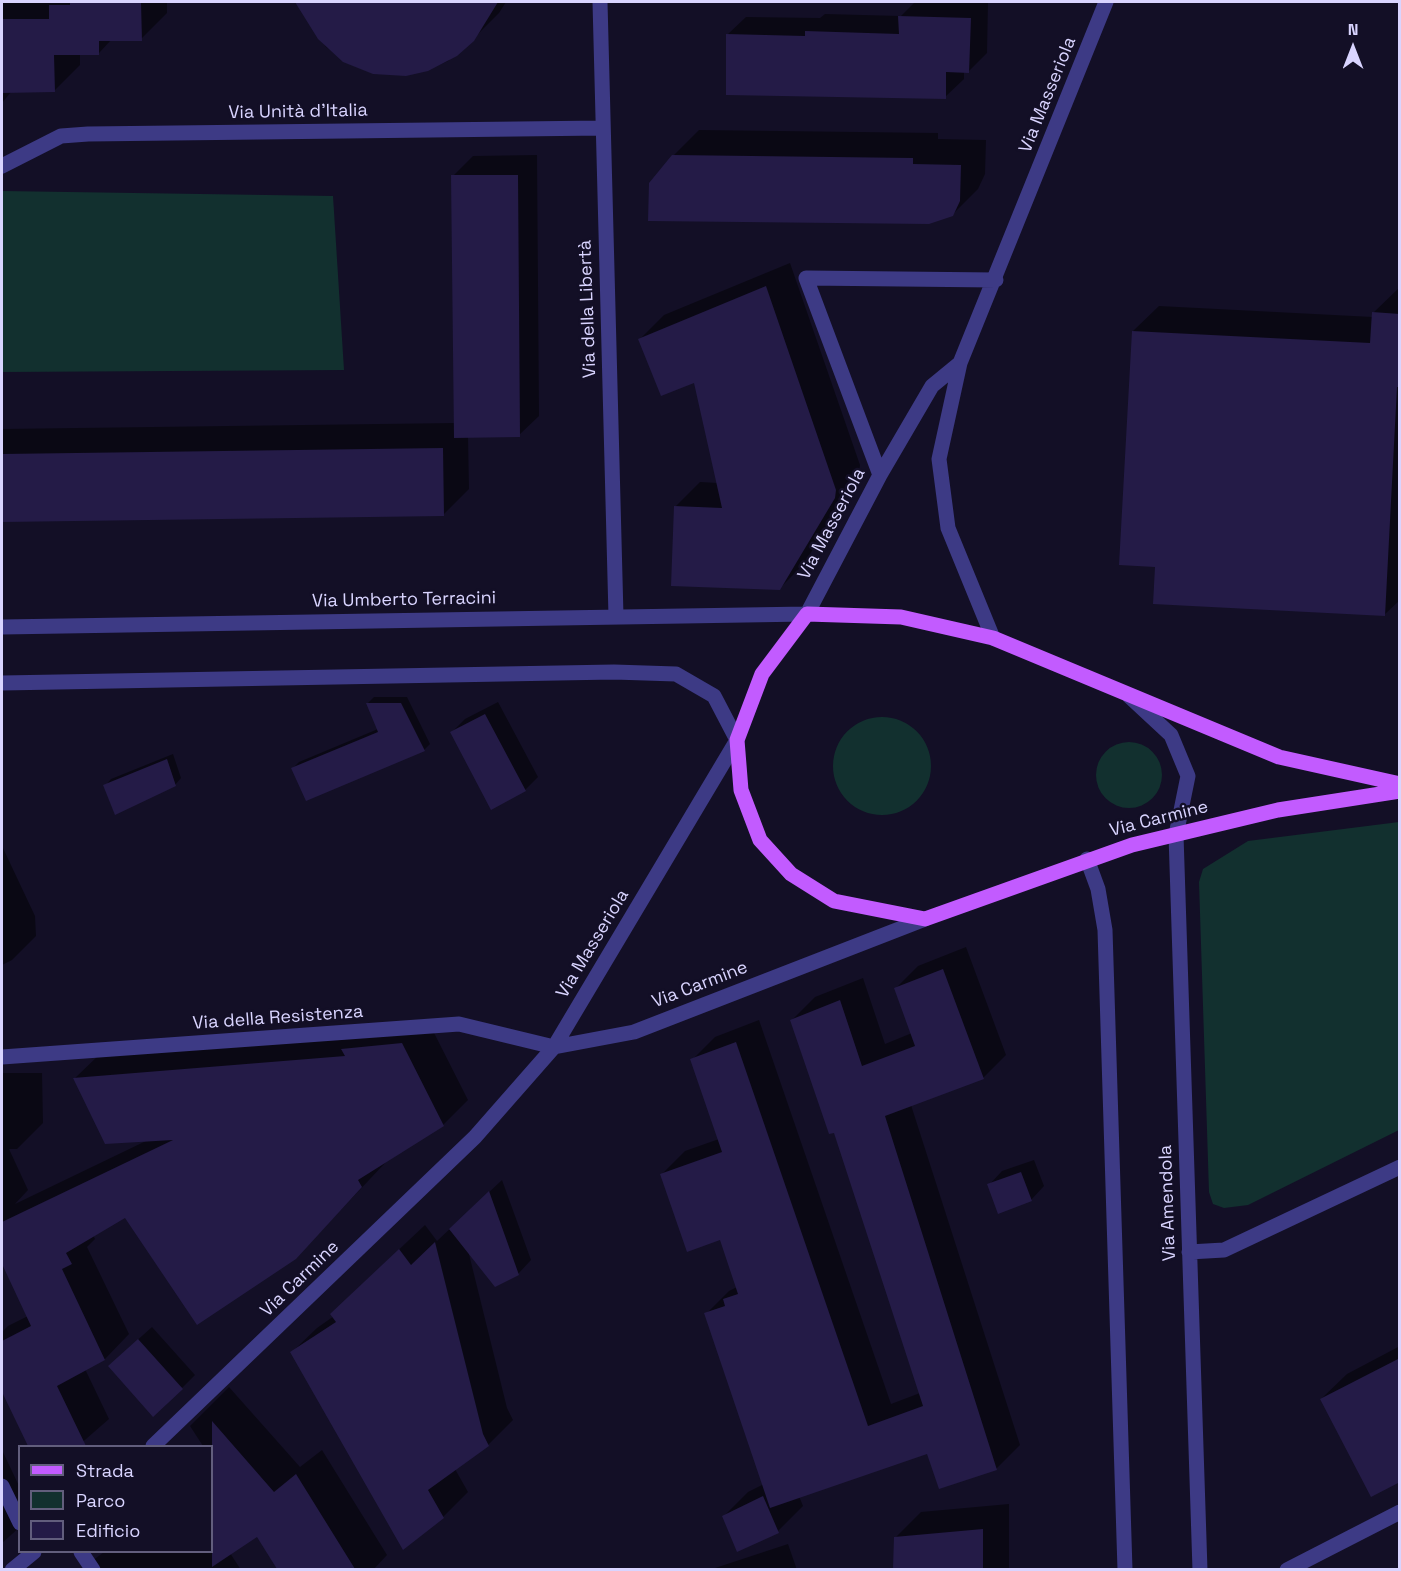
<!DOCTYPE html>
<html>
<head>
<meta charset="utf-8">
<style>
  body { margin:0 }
  #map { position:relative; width:1401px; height:1571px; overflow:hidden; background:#130f26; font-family:"Space Grotesk",sans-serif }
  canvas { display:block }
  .frame { position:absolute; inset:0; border:3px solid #d9d4ff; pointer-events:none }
  .legend { position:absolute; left:18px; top:1445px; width:195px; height:108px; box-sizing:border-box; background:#130f26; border:2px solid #625e7d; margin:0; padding:8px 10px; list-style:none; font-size:18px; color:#d9d4ff }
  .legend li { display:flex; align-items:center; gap:12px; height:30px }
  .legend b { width:30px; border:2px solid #625e7d }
  .north { position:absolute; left:1323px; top:18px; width:60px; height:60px; -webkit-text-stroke:4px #130f26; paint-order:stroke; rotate:0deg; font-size:16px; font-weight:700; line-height:24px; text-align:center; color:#d9d4ff }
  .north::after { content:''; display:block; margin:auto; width:21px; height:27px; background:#d9d4ff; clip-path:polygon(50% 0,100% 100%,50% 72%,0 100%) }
</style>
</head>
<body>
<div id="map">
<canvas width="1401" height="1571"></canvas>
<div class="frame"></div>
<ul class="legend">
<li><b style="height:8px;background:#c25bff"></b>Strada</li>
<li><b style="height:16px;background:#12302f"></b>Parco</li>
<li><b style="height:16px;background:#241b47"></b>Edificio</li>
</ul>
<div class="north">N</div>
</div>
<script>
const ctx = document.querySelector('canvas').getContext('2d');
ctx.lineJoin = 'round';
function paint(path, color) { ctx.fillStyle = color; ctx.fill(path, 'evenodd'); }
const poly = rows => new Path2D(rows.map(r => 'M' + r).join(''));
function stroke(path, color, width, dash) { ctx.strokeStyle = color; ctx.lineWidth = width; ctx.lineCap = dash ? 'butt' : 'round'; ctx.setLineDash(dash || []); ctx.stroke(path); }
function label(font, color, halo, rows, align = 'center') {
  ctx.font = font + ' "Space Grotesk",sans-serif'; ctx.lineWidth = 5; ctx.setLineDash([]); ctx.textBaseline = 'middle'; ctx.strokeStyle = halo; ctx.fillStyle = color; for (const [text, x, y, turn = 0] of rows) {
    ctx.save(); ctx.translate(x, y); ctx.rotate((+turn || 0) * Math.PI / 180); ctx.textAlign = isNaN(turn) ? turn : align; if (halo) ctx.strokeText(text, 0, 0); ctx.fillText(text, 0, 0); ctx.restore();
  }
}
paint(poly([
  [2,191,333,196,344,370,2,372],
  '833 766a49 49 0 1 1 98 0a49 49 0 1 1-98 0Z',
  '1096 775a33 33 0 1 1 66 0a33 33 0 1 1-66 0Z',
  [1399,822,1399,1130,1248,1205,1224,1208,1213,1204,1209,1192,1199,882,1203,869,1248,841]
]), '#12302f');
paint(poly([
  [2,2,167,2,167,13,141,39,112,39,99,53,80,53,80,65,54,91,11,92,2,103],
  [300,2,506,2,499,13,473,39,448,61,428,70,344,60,326,47,307,20],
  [915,2,988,2,987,53,969,71,964,71,964,79,945,97,727,35,746,17,820,18,825,14,901,16],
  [699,130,938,133,938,139,986,140,985,174,978,189,952,215,673,156],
  [537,155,539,416,519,435,468,436,469,489,443,515,2,520,2,429,455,423,453,176,473,156],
  [790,263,860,465,859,473,804,564,780,588,675,507,700,482,718,483,695,381,640,339,664,315],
  [1400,287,1400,600,1384,615,1156,565,1133,331,1159,306,1373,317,1373,313],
  [374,697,407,697,430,744,424,750,293,768,299,762,378,729,368,703],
  [498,702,538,777,525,790,452,732,465,719],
  [173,754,181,778,175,785,105,786,111,779],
  [2,846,35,916,36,936,12,960,2,965],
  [966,947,1006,1055,983,1078,911,1105,1020,1445,997,1468,939,1487,928,1452,799,1496,803,1506,778,1531,723,1517,748,1492,764,1484,706,1314,729,1291,737,1287,721,1239,662,1174,685,1151,719,1139,692,1060,715,1037,759,1020,891,1404,920,1393,835,1131,792,1020,815,997,863,978,885,1044,912,1033,895,989,918,966],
  [427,1019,468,1100,443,1125,386,1162,320,1232,125,1216,93,1235,95,1239,87,1247,129,1334,105,1359,85,1369,109,1419,78,1446,29,1446,2,1389,2,1332,8,1326,28,1316,2,1261,2,1073,42,1073,43,1123,17,1149,9,1149,28,1190,15,1204,148,1140,75,1078,100,1054],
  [1034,1160,1044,1186,1031,1200,989,1185,1002,1171],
  [502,1180,531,1260,518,1274,468,1250,507,1408,513,1420,488,1445,455,1469,468,1492,443,1517,292,1352,317,1328,334,1316,357,1289,425,1225,437,1241],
  [152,1327,195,1375,182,1388,123,1353],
  [1400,1346,1400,1480,1321,1399,1347,1374],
  [229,1387,300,1467,322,1450,387,1555,373,1570,278,1570,257,1535,230,1553,241,1570,80,1570,104,1552,212,1552,212,1446,203,1446,190,1426],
  [2,1450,20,1488,20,1527,2,1543],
  [1009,1504,1009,1570,895,1570,895,1538,921,1512],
  [788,1544,797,1570,709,1570]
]), '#0007');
paint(poly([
  [70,2,141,2,142,41,99,41,99,55,54,55,55,92,2,93,2,19,49,19,49,5,70,5],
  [295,2,498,2,474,41,457,56,428,71,406,76,373,74,343,62,318,39],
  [898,16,971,18,969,73,946,72,946,99,726,95,726,34,805,36,805,31,899,34],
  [672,155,913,158,913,164,961,165,960,201,953,216,929,224,648,221,649,183],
  [451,175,518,175,520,437,454,438],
  [766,286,836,490,835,498,780,590,671,586,674,506,722,508,694,383,661,396,638,339],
  [1372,312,1400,314,1400,387,1397,387,1385,616,1153,604,1155,567,1119,565,1132,331,1370,343],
  [443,448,444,516,2,522,2,454],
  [366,703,401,703,425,751,306,801,291,768,378,732],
  [485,714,526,791,491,810,450,732],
  [167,759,176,786,115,815,103,785],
  [943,969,984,1079,885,1116,997,1470,939,1489,927,1454,770,1508,704,1313,725,1306,723,1299,738,1294,720,1240,687,1252,660,1174,722,1152,690,1059,736,1042,868,1426,923,1406,834,1133,829,1134,790,1020,840,1000,862,1066,915,1046,894,988],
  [402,1043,444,1126,358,1180,362,1187,296,1259,197,1325,125,1218,66,1253,72,1264,62,1269,105,1360,57,1386,86,1446,28,1446,2,1392,2,1341,31,1326,2,1264,2,1222,173,1140,105,1144,73,1078,345,1056,341,1049],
  [1021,1172,1032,1201,998,1214,987,1184],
  [489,1191,519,1275,495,1287,449,1229],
  [435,1242,483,1434,489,1446,428,1490,444,1518,403,1550,290,1352,336,1322,330,1314,399,1249,411,1265],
  [138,1339,183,1389,153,1417,108,1366],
  [1400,1358,1400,1482,1371,1497,1320,1399],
  [212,1421,274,1492,296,1474,355,1569,277,1569,257,1537,212,1567],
  [763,1496,779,1533,737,1552,722,1516],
  [983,1529,983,1569,893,1569,894,1537]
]), '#241b47');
stroke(poly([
  [600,2,616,616],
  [2,166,61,136,88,134,603,128],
  [960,363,939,459,948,528,993,638],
  [880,475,806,278,996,280],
  [2,627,807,614,880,475,932,386,960,363,1106,2],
  [2,683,614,672,676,674,714,696,737,740,554,1047,475,1137,153,1446],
  [1129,696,1171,735,1188,776,1176,835,1200,1570],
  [1087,859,1098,889,1105,930,1125,1570],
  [2,1057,459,1024,554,1047,634,1032,925,919],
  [1189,1252,1224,1250,1400,1167],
  [2,1486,20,1523],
  [81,1552,93,1570],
  [12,1570,34,1552],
  [1287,1570,1400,1512]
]), '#3d3a85', 15);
stroke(poly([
  [1400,784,1279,757,993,638,901,617,807,614,762,674,737,740,741,790,760,840,791,874,834,901,925,919,1132,845,1278,810,1400,791]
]), '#c25bff', 15);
label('18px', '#d9d4ff', '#130f26', [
  ["Via Masseriola",1048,95,-68],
  ["Via Unità d'Italia",298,112,-1],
  ["Via della Libertà",588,309,-92],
  ["Via Masseriola",832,524,-62],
  ["Via Umberto Terracini",404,600,-1],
  ["Via Carmine",1159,819,-14],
  ["Via Masseriola",593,944,-59],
  ["Via Carmine",700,985,-21],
  ["Via della Resistenza",278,1018,-4],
  ["Via Amendola",1168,1203,-92],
  ["Via Carmine",300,1279,-44]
]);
</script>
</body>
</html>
